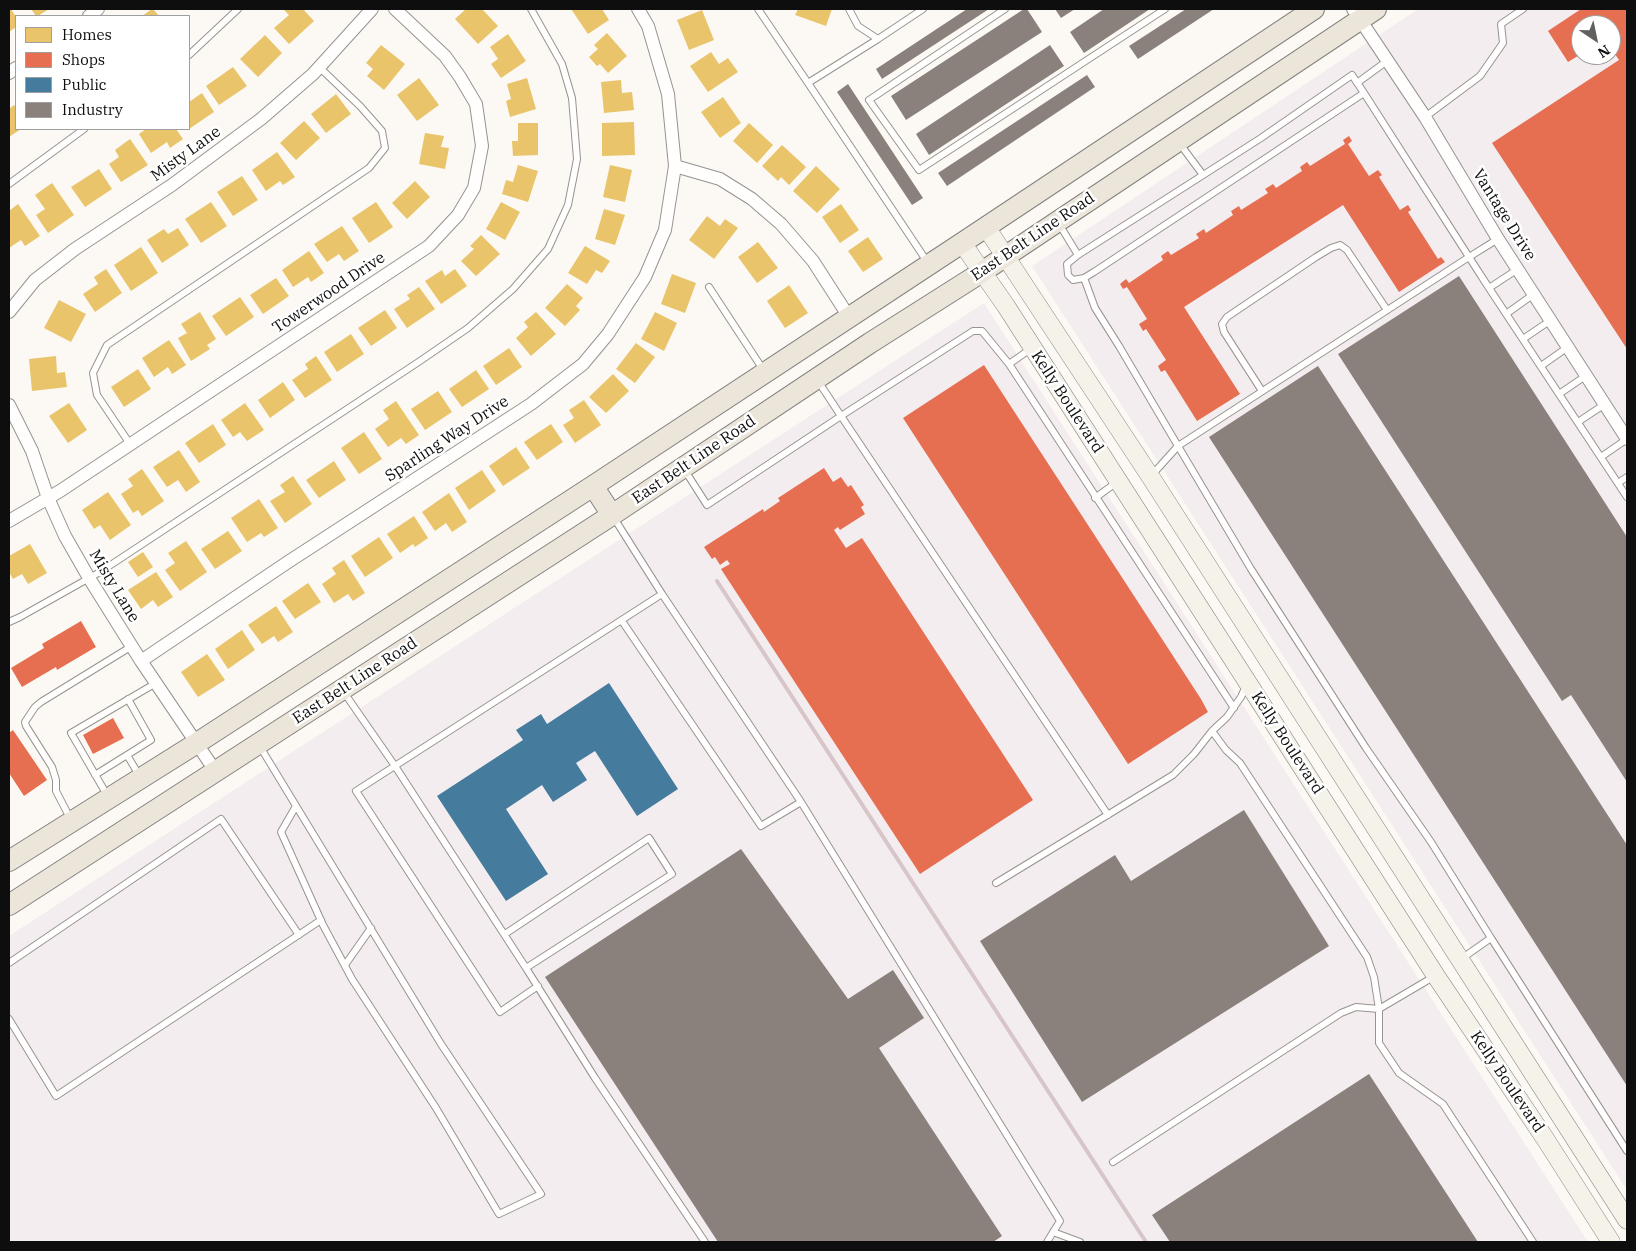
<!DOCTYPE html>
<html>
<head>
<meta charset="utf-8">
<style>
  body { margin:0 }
  #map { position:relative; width:1636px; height:1251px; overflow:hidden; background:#fcf9f4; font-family:"IBM Plex Serif",serif }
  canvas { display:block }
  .frame { position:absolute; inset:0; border:10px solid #0e0e0e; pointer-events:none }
  .legend { position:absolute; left:15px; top:15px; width:175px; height:115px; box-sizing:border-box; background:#fff; border:1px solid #9f9f9f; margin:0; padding:6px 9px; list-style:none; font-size:15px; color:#0e0e0e }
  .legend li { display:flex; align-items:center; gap:10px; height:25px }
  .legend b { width:25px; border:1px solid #9f9f9f }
  .north { position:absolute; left:1571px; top:15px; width:50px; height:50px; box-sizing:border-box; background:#fff; border:1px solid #9f9f9f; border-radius:50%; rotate:146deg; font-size:14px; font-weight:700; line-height:20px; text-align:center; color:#0e0e0e }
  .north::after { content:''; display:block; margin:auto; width:18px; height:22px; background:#61605e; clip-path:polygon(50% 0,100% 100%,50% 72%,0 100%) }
</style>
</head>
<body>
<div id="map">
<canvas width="1636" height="1251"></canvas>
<div class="frame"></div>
<ul class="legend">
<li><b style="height:14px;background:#e9c46a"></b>Homes</li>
<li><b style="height:14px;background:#e76f51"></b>Shops</li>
<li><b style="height:14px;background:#457b9d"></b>Public</li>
<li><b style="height:14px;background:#8a817c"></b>Industry</li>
</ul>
<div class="north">N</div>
</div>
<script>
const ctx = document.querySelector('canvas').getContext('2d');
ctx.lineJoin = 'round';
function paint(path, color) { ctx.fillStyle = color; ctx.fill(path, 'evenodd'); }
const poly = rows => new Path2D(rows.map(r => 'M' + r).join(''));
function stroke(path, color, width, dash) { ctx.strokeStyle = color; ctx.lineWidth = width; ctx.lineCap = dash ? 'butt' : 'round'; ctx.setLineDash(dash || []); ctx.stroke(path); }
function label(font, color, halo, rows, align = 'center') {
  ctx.font = font + ' "IBM Plex Serif",serif'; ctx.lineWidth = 5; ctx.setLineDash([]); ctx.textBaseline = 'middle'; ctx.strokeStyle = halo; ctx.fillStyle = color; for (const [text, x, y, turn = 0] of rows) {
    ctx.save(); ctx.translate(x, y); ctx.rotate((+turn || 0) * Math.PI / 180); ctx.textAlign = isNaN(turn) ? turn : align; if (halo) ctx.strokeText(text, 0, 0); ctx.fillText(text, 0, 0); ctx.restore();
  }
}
paint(poly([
  [1418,9,1627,9,1627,1190,1032,266],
  [1581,25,1611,25,1611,55,1581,55],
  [984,303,1588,1242,9,1242,9,936]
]), '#f3edf0');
paint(poly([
  [9,9,11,9,16,17,16,27,9,32],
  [31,9,49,9,38,16,36,16],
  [152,9,153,9,159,16,142,16],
  [283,9,303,9,314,21,289,44,274,28,289,15],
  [466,9,482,9,498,26,478,44,455,19],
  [571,9,602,9,609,20,588,34],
  [798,9,832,9,826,26,795,15],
  [702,10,714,40,689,50,677,20],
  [607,33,627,56,608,73,600,64,597,66,589,57,598,49,594,45],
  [508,34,526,61,501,78,491,64,498,59,490,47],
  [265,35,282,53,258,77,240,59],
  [381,45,405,64,384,90,367,76,373,69,366,63],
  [711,52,719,64,728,58,738,72,708,92,690,66],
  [233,67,247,86,219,105,206,86],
  [419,78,439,105,417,121,397,95],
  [527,78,536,109,510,117,506,101,511,99,507,84],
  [621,80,622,93,632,92,634,110,604,113,601,82],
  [202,93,214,112,189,129,189,102],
  [336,94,351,114,326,133,311,114],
  [723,97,741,123,720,138,701,112],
  [14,105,16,108,16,129,21,129,9,137,9,109],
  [304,121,320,138,296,160,280,143],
  [634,122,635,155,602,156,602,123],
  [518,123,538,123,538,155,513,156,512,141,518,141],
  [749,123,773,145,757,163,733,141],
  [146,129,176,129,183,139,170,148,167,142,151,153,139,134],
  [425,133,444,136,441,147,449,148,445,169,419,164],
  [130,139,148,165,121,182,109,164,119,157,115,150],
  [782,145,806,167,789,185,781,177,778,181,762,166],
  [277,152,295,177,283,185,280,181,266,191,252,170],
  [518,165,538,171,528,202,502,194,506,180,513,182],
  [610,165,632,170,625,202,603,197],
  [816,166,840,189,817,213,793,191],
  [99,169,112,189,85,207,71,187],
  [242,176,258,200,233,216,217,192],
  [415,181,430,197,407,219,392,203],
  [52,183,74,215,48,233,36,215,45,209,35,195],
  [211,202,227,226,201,243,185,219],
  [376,202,393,227,369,243,352,218],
  [501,202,520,212,505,240,486,229],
  [18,204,40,236,25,246,21,240,9,248,9,211],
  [841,204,859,230,840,243,822,217],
  [604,209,625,215,615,245,595,239],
  [707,216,720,226,725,219,738,228,714,259,689,240],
  [342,226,359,251,344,261,339,254,327,262,314,244],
  [178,228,189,245,162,263,147,240,164,229,168,234],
  [481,235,500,254,476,276,461,261,474,249,470,246],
  [868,237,883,259,863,272,848,251],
  [758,242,778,268,757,283,738,257],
  [585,246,610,261,602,273,596,270,587,284,568,273],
  [141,247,158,273,131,291,114,265],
  [309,251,324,273,311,282,308,277,293,287,282,270],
  [106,269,122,293,95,312,83,294,98,284,94,277],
  [455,269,467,286,441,304,425,281,442,270,445,276],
  [672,274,696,283,685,313,661,304],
  [276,278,289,296,263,314,250,295],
  [567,284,583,298,576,306,580,310,565,326,545,308],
  [789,285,808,313,785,328,767,301],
  [419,287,435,309,407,328,394,309,410,299,407,295],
  [240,297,254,317,226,336,212,316],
  [59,300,86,314,71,342,44,328],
  [385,310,397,328,371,346,358,328],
  [200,312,216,339,207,345,210,349,191,361,178,338,187,333,181,324],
  [536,312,556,334,531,356,516,338,528,327,524,322],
  [655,312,677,323,664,351,641,339],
  [351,334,364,354,337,372,324,352],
  [169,340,186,365,172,374,168,367,154,377,142,358],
  [636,343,655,357,635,383,616,369],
  [509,348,522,367,496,385,483,366],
  [56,356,57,373,65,372,67,387,32,391,29,359],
  [316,356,332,380,305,398,292,380,308,369,305,364],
  [138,369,151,389,124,407,111,387],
  [476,370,489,389,462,407,449,389],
  [613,374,629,391,606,413,589,397],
  [283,382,295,400,270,418,258,400],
  [438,391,452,412,425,430,411,409],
  [584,400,601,425,575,443,563,425,574,418,569,410],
  [396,401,419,435,406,444,401,438,388,447,375,429,389,419,383,410],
  [69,403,87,430,68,443,49,416],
  [245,403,264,430,247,441,240,432,233,437,221,420],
  [213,424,226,445,199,463,185,443],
  [551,424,563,442,537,460,524,442],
  [364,432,382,459,359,474,341,448],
  [516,447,530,468,503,486,489,466],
  [179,450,200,482,186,492,178,480,167,487,153,467],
  [334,461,346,480,319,498,306,480],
  [142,469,164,501,142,516,138,510,133,513,121,494,133,486,128,479],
  [482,470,496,491,469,510,455,488],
  [293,476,312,504,285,523,270,501,285,492,280,485],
  [108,492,131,525,110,540,100,525,94,529,82,510],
  [449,493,467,522,452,532,446,523,435,531,422,512],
  [259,499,278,528,264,537,261,533,247,542,231,518],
  [414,516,428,538,415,547,413,544,400,553,387,534],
  [228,531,242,551,215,569,201,549],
  [379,537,393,558,365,577,351,556],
  [186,541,207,572,180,591,165,570,175,563,168,553],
  [30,544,47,573,28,584,22,574,13,579,9,572,9,556],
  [143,552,153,567,138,577,128,562],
  [344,560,365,593,353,601,348,594,334,603,322,584,336,574,332,568],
  [156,572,173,597,158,607,153,600,141,609,128,590],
  [308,583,321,602,295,619,282,601],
  [276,606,293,632,278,642,274,636,262,644,248,625],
  [242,630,255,650,228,669,215,649],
  [207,654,225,680,198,697,181,672]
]), '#e9c46a');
paint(poly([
  [1581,9,1627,9,1627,349,1492,143,1619,60,1611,48,1611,25,1581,25,1581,54,1568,62,1548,31],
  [1349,136,1352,141,1348,144,1369,176,1378,170,1382,175,1379,177,1400,210,1408,205,1411,210,1408,212,1438,259,1441,257,1445,262,1399,292,1343,205,1184,307,1240,394,1197,421,1165,370,1161,372,1158,366,1166,360,1146,329,1143,331,1139,324,1147,319,1127,287,1123,289,1120,284,1126,279,1129,283,1163,260,1161,256,1168,251,1171,255,1199,238,1196,234,1204,229,1206,233,1233,215,1231,211,1239,206,1241,210,1268,193,1265,189,1273,184,1276,188,1302,171,1300,167,1307,162,1310,166,1345,144,1343,140],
  [984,365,1201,699,1208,712,1128,764,903,418],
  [824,468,833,482,841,477,848,487,851,485,864,505,861,507,865,514,840,530,838,527,834,530,846,548,862,538,1033,800,920,874,721,569,730,564,727,560,720,565,715,557,712,559,704,547,763,509,764,512,780,501,778,498],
  [81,621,96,647,57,670,56,667,22,687,11,668,44,648,42,644],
  [113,718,124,738,93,754,83,735],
  [13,730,47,780,24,796,9,773,9,733]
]), '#e76f51');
paint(poly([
  [609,683,678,789,637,816,595,751,576,763,587,780,553,802,542,785,506,809,548,874,506,901,437,796,523,740,516,730,541,714,547,724]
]), '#457b9d');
paint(poly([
  [967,9,989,9,882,79,876,69],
  [1024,9,1027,9,1042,32,906,120,891,96],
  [1055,9,1075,9,1061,18],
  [1104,9,1150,9,1084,53,1070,32],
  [1186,9,1214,9,1138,59,1129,46],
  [1050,45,1064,66,929,155,916,134],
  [1087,75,1095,87,947,186,938,173],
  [848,84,923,198,912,205,837,92],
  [1459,276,1627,537,1627,782,1571,695,1562,701,1338,354],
  [1318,366,1627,845,1627,1086,1209,437],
  [1244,810,1329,946,1082,1102,980,941,1115,855,1131,881],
  [741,849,848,999,893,970,924,1018,879,1048,1002,1236,993,1242,718,1242,545,977],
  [1369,1074,1478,1242,1170,1242,1152,1215]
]), '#8a817c');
const lane = poly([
  [758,9,808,83],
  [849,9,858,26,878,39,923,9],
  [1005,9,869,100,919,170,1165,9],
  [878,39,808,83,928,263],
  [189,55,238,9],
  [1357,83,1387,61],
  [1364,93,1094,272,1084,278,1073,280,1068,275,1067,264,1078,255,1261,138,1352,75,1364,93,1469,257,1489,288,1627,497],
  [1425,117,1480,76,1503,43,1501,24,1523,9],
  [1180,144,1203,175],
  [9,184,84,129],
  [1059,224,1078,255],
  [1084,278,1095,308,1119,346,1178,446,1151,476],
  [709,287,764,371],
  [1489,288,1518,269],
  [1506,314,1534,294],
  [1523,339,1551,320],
  [1009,364,1032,348],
  [1541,366,1568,347],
  [818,381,841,416,973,331,982,331,1009,364,1234,708],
  [1262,391,1224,332,1222,324,1227,317,1316,257,1331,248,1340,245,1347,250,1387,310],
  [1559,394,1587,375],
  [1578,422,1605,404],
  [130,444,97,395,93,373,107,345,369,168,385,148,382,131,360,106,319,67],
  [1601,457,1627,439],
  [684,469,707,505,841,416,1108,815],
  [1618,483,1627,477],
  [1095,498,1117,482],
  [622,621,761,826,801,802,662,594],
  [9,622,20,617,100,572,420,361,468,328,513,289,548,249,568,205,577,159,572,98,562,64,531,9],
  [343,691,395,766,526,968,672,874,649,838,505,934],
  [259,745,441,1044,541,1194,499,1214,436,1108,352,979,323,925,281,832,296,806],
  [127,755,139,775],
  [95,775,151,740,128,699],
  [107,795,71,733,156,683],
  [801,802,1060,1221,1047,1242],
  [70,818,56,791,56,780,52,767,26,726,25,722,35,707,41,702,132,646],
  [996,883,1173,775,1194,754,1212,731],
  [1491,938,1627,1151],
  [1461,959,1491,938,1431,842,1366,748,1251,569,1178,446,1469,257,1498,239],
  [9,963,221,819,299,935],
  [345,965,371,928],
  [526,968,595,1078,705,1242],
  [1435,976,1379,1009,1379,1043,1399,1073,1443,1104,1533,1242],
  [538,986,500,1012,356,791,662,594,614,518],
  [9,1019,56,1096,321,920],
  [1113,1162,1341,1013,1356,1007,1379,1009,1374,977,1367,957,1240,763,1226,750,1212,731,1227,717,1241,697,1246,686],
  [1053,1232,1080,1242]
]);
const street = poly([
  [1353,9,1425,117,1498,239,1627,439],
  [89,16,98,9],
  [9,73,16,68],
  [675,166,720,179,752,199,781,224,813,261,849,317],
  [9,312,35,280,75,249,172,185,261,119,313,74,372,9],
  [9,405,32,451,48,498,65,536,89,578,141,661,216,772],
  [9,521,60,491,429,246,458,215,474,188,482,146,476,104,460,77,445,56,395,9],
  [141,661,288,562,531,404,583,364,608,334,645,277,665,230,675,166,668,94,648,26,638,9]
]);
const secondary = poly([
  [986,227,1150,476,1627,1220],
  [962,243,1006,306,1436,976,1546,1140,1611,1242]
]);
const primary = poly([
  [593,486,612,515],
  [9,861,197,743,593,486,962,243,1314,9],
  [9,905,612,515,870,343,982,272,1376,9]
]);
stroke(lane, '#959492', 8);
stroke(street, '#959492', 14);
stroke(secondary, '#8c8a88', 19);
stroke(primary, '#82817f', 22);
stroke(lane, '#fffefd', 6);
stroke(street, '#fffefd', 12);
stroke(secondary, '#f5f2ea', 18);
stroke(primary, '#ece5da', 20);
stroke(poly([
  [717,581,1146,1242]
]), '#d7c5c8', 4);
label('16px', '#0e0e0e', '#fff', [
  ["Misty Lane",186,154,-36],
  ["Vantage Drive",1504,215,58],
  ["East Belt Line Road",1033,237,-34],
  ["Towerwood Drive",329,293,-34],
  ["Kelly Boulevard",1067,402,57],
  ["Sparling Way Drive",447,439,-33],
  ["East Belt Line Road",694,460,-34],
  ["Misty Lane",114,586,59],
  ["East Belt Line Road",355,681,-33],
  ["Kelly Boulevard",1287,743,57],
  ["Kelly Boulevard",1507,1082,56]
]);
</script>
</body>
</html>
